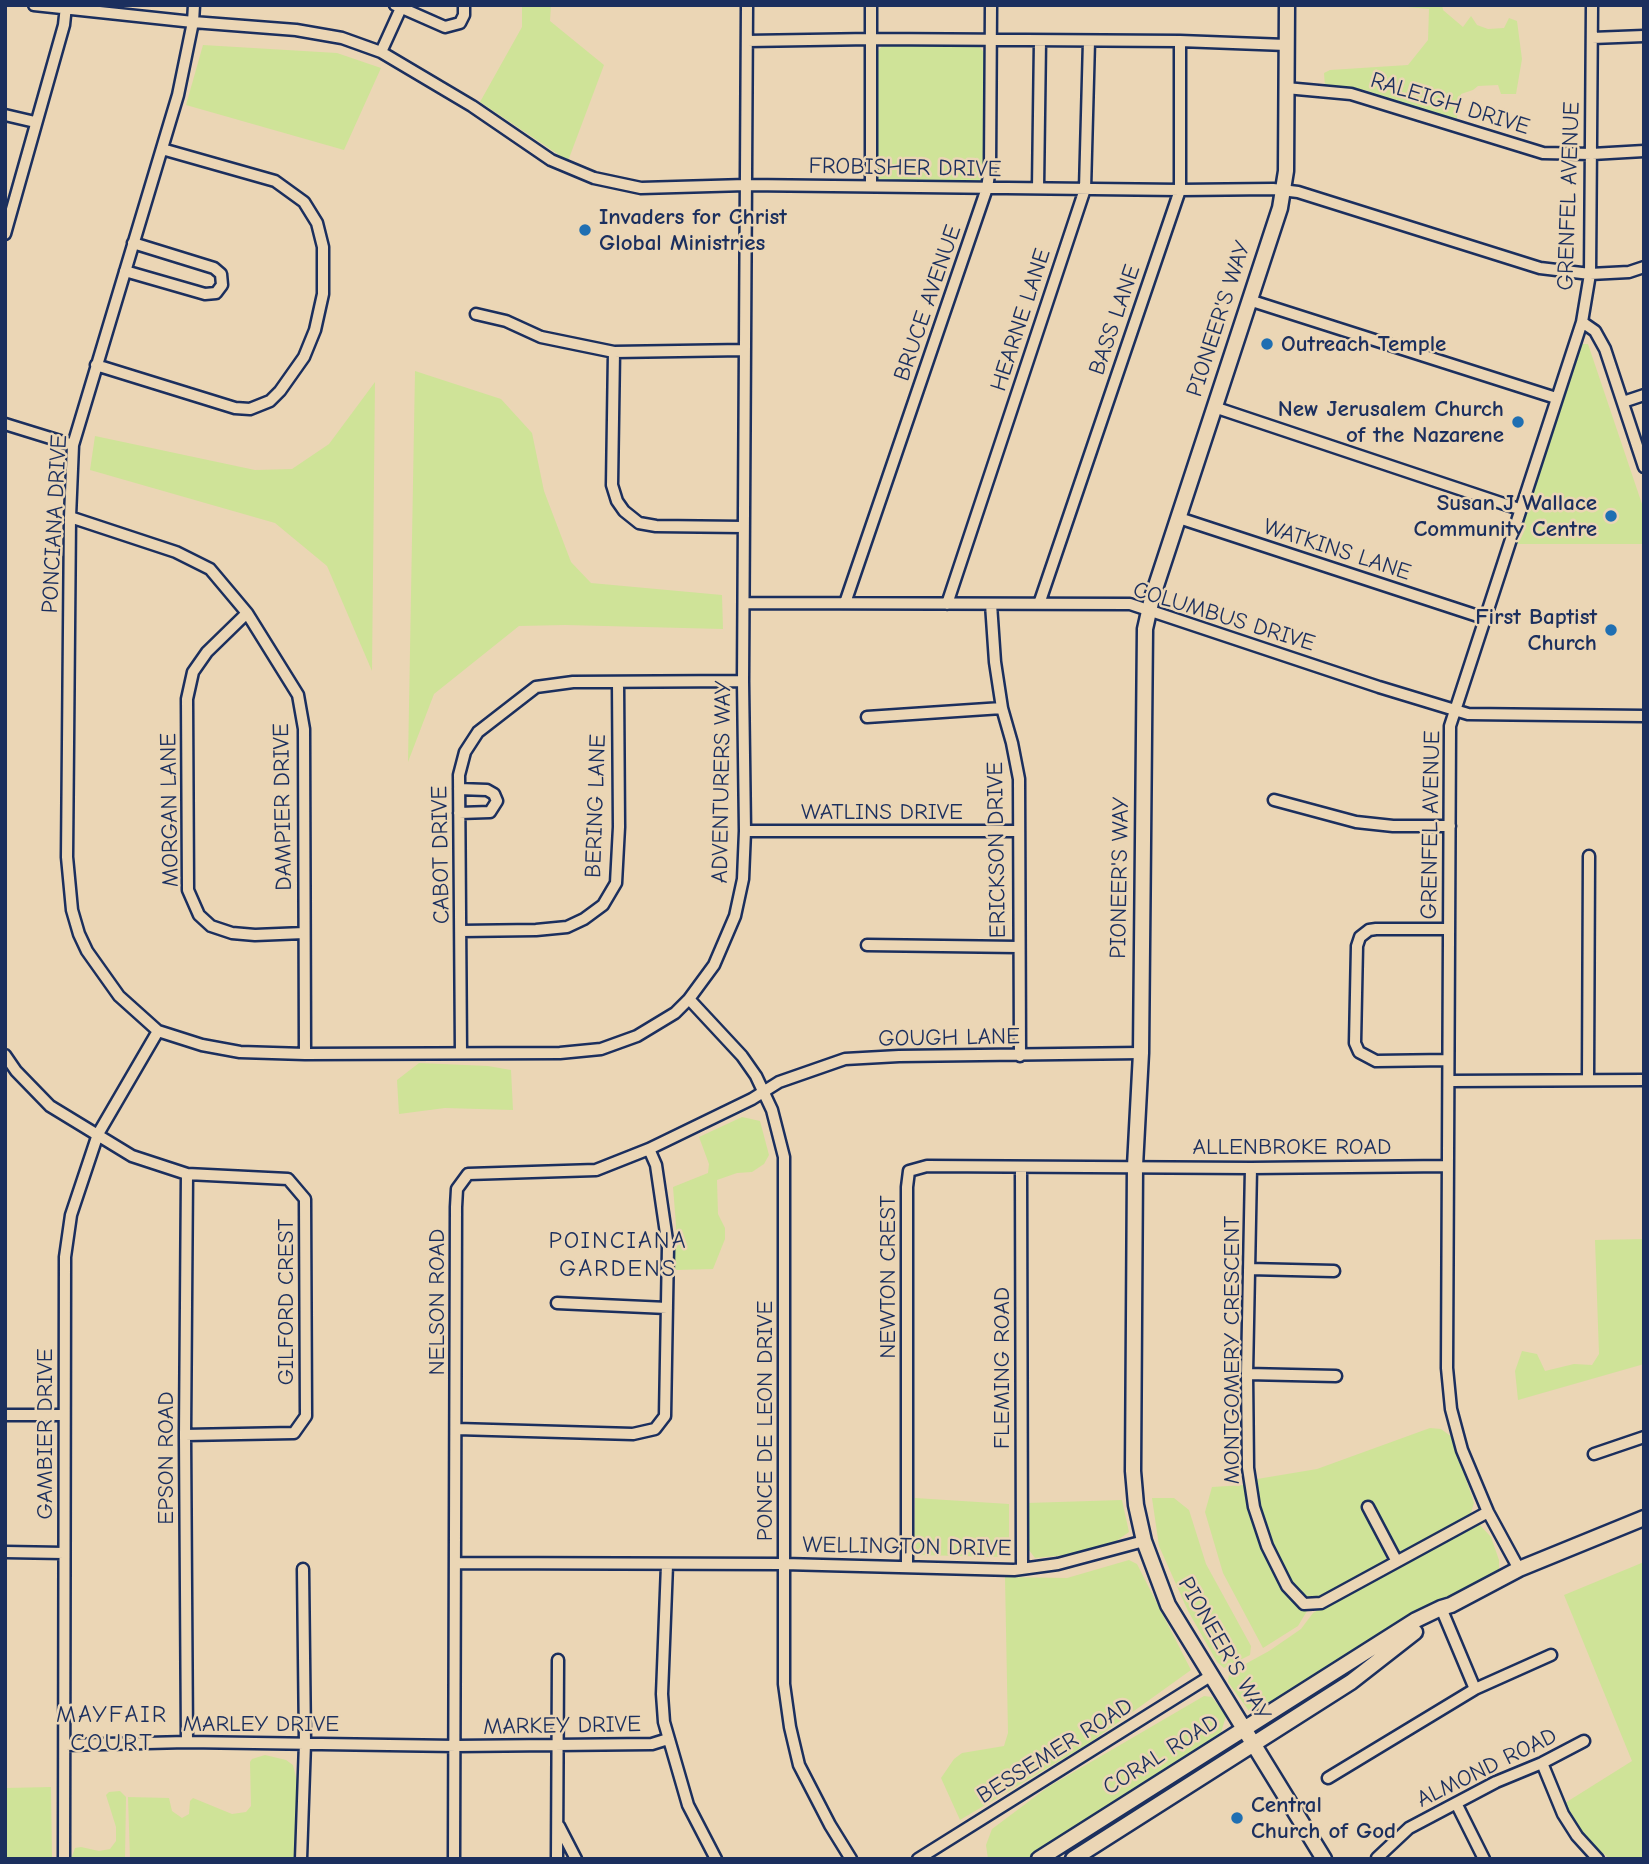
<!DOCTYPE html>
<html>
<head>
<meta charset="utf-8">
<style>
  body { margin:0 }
  #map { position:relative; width:1649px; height:1864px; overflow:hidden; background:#ebd6b5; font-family:"Comic Neue",sans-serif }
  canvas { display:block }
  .frame { position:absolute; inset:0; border:7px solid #1b2f5e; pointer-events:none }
</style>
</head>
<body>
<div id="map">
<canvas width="1649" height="1864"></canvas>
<div class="frame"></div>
</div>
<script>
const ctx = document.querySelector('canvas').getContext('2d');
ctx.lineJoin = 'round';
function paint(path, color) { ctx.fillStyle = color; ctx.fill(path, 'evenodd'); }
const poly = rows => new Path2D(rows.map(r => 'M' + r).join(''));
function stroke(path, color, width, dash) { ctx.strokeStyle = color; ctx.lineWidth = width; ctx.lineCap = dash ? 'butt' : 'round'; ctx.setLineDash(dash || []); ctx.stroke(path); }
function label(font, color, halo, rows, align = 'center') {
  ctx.font = font + ' "Comic Neue",sans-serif'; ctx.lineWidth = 5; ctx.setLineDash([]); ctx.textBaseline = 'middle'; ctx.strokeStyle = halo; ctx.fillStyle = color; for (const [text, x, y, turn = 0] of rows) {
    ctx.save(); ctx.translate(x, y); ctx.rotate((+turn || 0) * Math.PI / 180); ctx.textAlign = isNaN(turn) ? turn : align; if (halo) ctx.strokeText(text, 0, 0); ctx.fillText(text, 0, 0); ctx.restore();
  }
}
paint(poly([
  [522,5,551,5,550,21,604,65,568,161,480,102,522,27],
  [1386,5,1442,5,1443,10,1463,27,1471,16,1477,25,1488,29,1504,28,1509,18,1517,21,1522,59,1516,94,1501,94,1498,85,1478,86,1473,90,1461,94,1456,123,1365,90,1325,87,1324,73,1330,70,1408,65,1428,40,1429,9],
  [203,45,337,53,381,68,344,150,186,105],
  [882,46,979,46,985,54,984,172,982,179,977,183,880,183,874,176,875,55],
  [1581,344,1588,344,1644,510,1644,544,1517,544],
  [415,371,501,399,532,433,544,491,571,562,591,583,722,595,723,629,565,625,519,626,434,694,408,762],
  [375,382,372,671,327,566,275,523,90,470,95,436,255,470,292,469,329,444],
  [419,1063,488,1066,511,1070,513,1110,445,1108,399,1114,397,1080],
  [742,1117,760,1121,769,1155,764,1164,752,1172,737,1173,717,1180,718,1214,725,1228,725,1239,713,1269,674,1270,676,1225,673,1187,708,1173,709,1164,699,1137],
  [1644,1239,1644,1364,1518,1400,1515,1371,1522,1351,1537,1354,1545,1371,1574,1364,1592,1365,1599,1354,1595,1240],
  [1430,1428,1441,1429,1452,1437,1474,1503,1469,1519,1403,1552,1396,1551,1374,1509,1366,1504,1363,1508,1376,1527,1388,1553,1384,1565,1320,1602,1309,1601,1289,1583,1259,1511,1257,1479,1317,1469],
  [1244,1485,1260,1545,1285,1588,1300,1606,1307,1611,1298,1626,1263,1648,1223,1573,1205,1512,1212,1487],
  [915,1498,1009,1504,1009,1553,1005,1557,918,1555,914,1547],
  [1152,1498,1174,1498,1189,1510,1206,1564,1251,1646,1250,1655,1224,1668,1217,1662,1188,1611,1159,1546],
  [1122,1500,1129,1532,1115,1542,1078,1554,1035,1558,1026,1546,1027,1503],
  [1473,1524,1480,1525,1491,1537,1499,1560,1499,1573,1269,1708,1256,1713,1249,1711,1228,1682,1229,1673,1269,1651,1301,1629,1313,1613],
  [1129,1560,1137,1564,1191,1670,1088,1744,960,1820,941,1778,954,1759,962,1753,1004,1746,1008,1733,1005,1577,1067,1578],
  [1644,1562,1644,1859,1610,1859,1588,1841,1565,1803,1632,1761,1564,1595],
  [1204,1696,1212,1697,1226,1716,1220,1736,1032,1859,988,1859,986,1845,992,1829,1048,1787],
  [265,1755,286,1760,293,1765,298,1785,297,1859,130,1859,128,1797,169,1798,172,1811,182,1818,189,1814,190,1801,193,1798,232,1814,246,1812,251,1806,250,1762,252,1759],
  [51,1787,52,1859,5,1859,5,1788],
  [120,1791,126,1797,125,1859,71,1859,75,1848,81,1847,99,1851,110,1849,116,1841,116,1827,106,1795,109,1792]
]), '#cfe398');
const street = poly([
  [34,5,193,22,296,30,342,38,381,52,472,106,551,160,594,178,641,188,746,185,1180,190,1273,189,1298,192,1540,268,1590,274,1629,272,1644,267],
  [194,5,193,22,178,95,73,445,70,517,67,857,72,910,79,934,87,951,119,996,158,1031,202,1045,240,1052,305,1054,560,1053,601,1049,637,1036,675,1013,689,999,714,965,735,916,743,879,745,831,743,681,747,5],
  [395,5,445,27,460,23,464,15,464,5],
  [871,5,871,186],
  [1592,38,1644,36],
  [747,41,871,39,1180,41,1286,45],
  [381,52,401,8],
  [1286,88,1351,94,1543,153,1592,154,1644,151],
  [5,115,35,122],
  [1038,188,1040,41],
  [5,234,64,25,66,6],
  [125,271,205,294,216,293,222,285,221,274,214,268,133,243],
  [1249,300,1556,398],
  [476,314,506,321,541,337,614,352,744,350],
  [1582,322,1595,331,1605,349,1644,467],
  [614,352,612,485,617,501,624,511,639,523,656,526,743,527],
  [96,365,235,408,250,409,270,401,280,391,304,357,315,330,323,294,323,247,317,223,304,202,275,181,162,149],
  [1623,402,1644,395],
  [1214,407,1519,509],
  [5,424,73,445],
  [70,517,176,552,210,569,247,613,298,695,304,729,305,1054],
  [1179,518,1484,618],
  [744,603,1130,604,1379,687,1468,714,1644,716],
  [845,603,987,188,990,168,991,5],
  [947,604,1085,189,1089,41],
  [991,604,995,662,1002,708,1012,743,1019,779,1020,1056],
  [1039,604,1180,190,1180,41],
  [247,613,207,652,193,672,187,699,188,890,199,915,211,926,232,933,255,935,304,933],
  [867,717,1002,708],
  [459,789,487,790,494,794,497,801,490,812,459,813],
  [1274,800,1356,822,1393,826,1450,826],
  [745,831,1018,831],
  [1448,929,1376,929,1369,930,1360,937,1357,946,1355,1043,1359,1052,1376,1061,1448,1060],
  [461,931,536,930,567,927,584,919,603,905,616,883,619,827,618,682],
  [867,945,1018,947],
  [689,999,742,1056,756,1076,772,1110,784,1157,784,1684,790,1727,799,1765,830,1825,851,1859],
  [461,1053,459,775,465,752,478,732,536,687,573,682,743,681],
  [5,1055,16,1071,50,1106,132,1156,187,1174,288,1179,305,1199,306,1416,294,1433,185,1435],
  [1588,1080,1589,856],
  [1450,1081,1644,1080],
  [1021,1168,1022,1569],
  [1251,1168,1247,1374,1248,1468,1254,1507,1267,1546,1287,1586,1304,1604,1321,1603,1488,1512],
  [187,1174,185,1435,187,1742],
  [1249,1269,1334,1271],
  [557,1303,667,1308],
  [1247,1374,1336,1376],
  [5,1415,64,1415],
  [457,1429,633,1434,655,1429,665,1416,668,1247,656,1165,649,1149],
  [1594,1454,1644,1437],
  [1368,1507,1396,1560],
  [5,1552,64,1553],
  [455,1563,784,1564,1014,1570,1058,1564,1144,1541],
  [667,1565,662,1694,664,1722,688,1805,716,1859],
  [907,1567,907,1187,909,1171,927,1166,1251,1168,1448,1166],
  [1519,1569,1488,1512,1462,1450,1451,1409,1447,1368,1450,726,1582,322,1590,274,1592,5],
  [1441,1608,1475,1689],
  [65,1745,187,1742,456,1746,652,1744,668,1739],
  [1542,1763,1563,1814,1577,1836,1598,1859],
  [1328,1778,1475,1689,1551,1655],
  [1456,1803,1484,1859],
  [559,1826,576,1859],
  [1377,1858,1409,1828,1496,1782,1542,1763,1584,1741],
  [64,1859,65,1257,71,1215,98,1134,158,1031],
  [301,1859,305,1743,303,1569],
  [454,1859,456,1207,457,1189,468,1174,596,1170,649,1149,752,1099,779,1082,845,1059,899,1056,1141,1053],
  [557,1859,558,1660],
  [918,1859,1212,1675]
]);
const secondary = poly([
  [1287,5,1286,171,1280,208,1152,598,1145,629,1141,1053,1135,1166,1133,1471,1136,1505,1144,1541,1168,1605,1324,1859],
  [1039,1859,1416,1620,1441,1608,1451,1605,1519,1569,1644,1518],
  [1073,1859,1351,1682,1415,1632]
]);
stroke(street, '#1b2f5e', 15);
stroke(secondary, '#1b2f5e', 19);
stroke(street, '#ebd6b5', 10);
stroke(secondary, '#ebd6b5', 14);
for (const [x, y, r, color] of [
  [585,230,7,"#1f6fb2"],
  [1267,344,7,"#1f6fb2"],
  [1518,422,7,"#1f6fb2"],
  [1611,516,7,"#1f6fb2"],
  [1611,630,7,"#1f6fb2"],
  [1237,1818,7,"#1f6fb2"]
]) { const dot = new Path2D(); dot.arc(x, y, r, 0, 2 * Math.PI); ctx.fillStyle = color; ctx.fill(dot); stroke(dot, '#ebd6b5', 2.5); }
label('23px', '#1b2f5e', '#ebd6b5', [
  ["RALEIGH DRIVE",1450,104,17],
  ["FROBISHER DRIVE",905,168,1],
  ["GRENFEL AVENUE",1569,196,-88],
  ["BRUCE AVENUE",928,303,-71],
  ["PIONEER'S WAY",1219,319,-72],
  ["HEARNE LANE",1021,320,-72],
  ["BASS LANE",1115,320,-71],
  ["PONCIANA DRIVE",55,524,-87],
  ["WATKINS LANE",1337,550,18],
  ["COLUMBUS DRIVE",1224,617,17],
  ["ADVENTURERS WAY",722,782,-89],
  ["BERING LANE",596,806,-88],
  ["DAMPIER DRIVE",283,807,-91],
  ["MORGAN LANE",170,810,-91],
  ["WATLINS DRIVE",882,812],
  ["GRENFEL AVENUE",1431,825,-89],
  ["ERICKSON DRIVE",997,850,-91],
  ["CABOT DRIVE",441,855,-91],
  ["PIONEER'S WAY",1120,878,-89],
  ["GOUGH LANE",949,1038,-1],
  ["ALLENBROKE ROAD",1292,1147],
  ["NEWTON CREST",888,1277,-90],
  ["GILFORD CREST",286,1302,-90],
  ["NELSON ROAD",437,1302,-90],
  ["MONTGOMERY CRESCENT",1232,1350,-90],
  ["FLEMING ROAD",1002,1368,-90],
  ["PONCE DE LEON DRIVE",765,1421,-90],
  ["GAMBIER DRIVE",45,1434,-90],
  ["EPSON ROAD",166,1458,-90],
  ["WELLINGTON DRIVE",907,1547,1],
  ["PIONEER'S WAY",1224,1649,60],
  ["MARLEY DRIVE",261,1724],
  ["MARKEY DRIVE",562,1726,-1],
  ["BESSEMER ROAD",1055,1751,-32],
  ["CORAL ROAD",1161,1755,-32],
  ["ALMOND ROAD",1487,1768,-26]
]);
label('bold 23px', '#1b2f5e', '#ebd6b5', [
  ["Invaders for Christ",599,217],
  ["Global Ministries",599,243],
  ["Outreach Temple",1281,344],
  ["New Jerusalem Church",1504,409,"right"],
  ["of the Nazarene",1504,435,"right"],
  ["Susan J Wallace",1597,503,"right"],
  ["Community Centre",1597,529,"right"],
  ["First Baptist",1597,617,"right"],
  ["Church",1597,643,"right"],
  ["Central",1251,1805],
  ["Church of God",1251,1831]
], 'left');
ctx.letterSpacing = '2px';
label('24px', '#1b2f5e', '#ebd6b5', [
  ["POINCIANA",618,1241],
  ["GARDENS",618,1269],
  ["MAYFAIR",112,1715],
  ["COURT",112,1743]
]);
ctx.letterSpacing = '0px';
</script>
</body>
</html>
